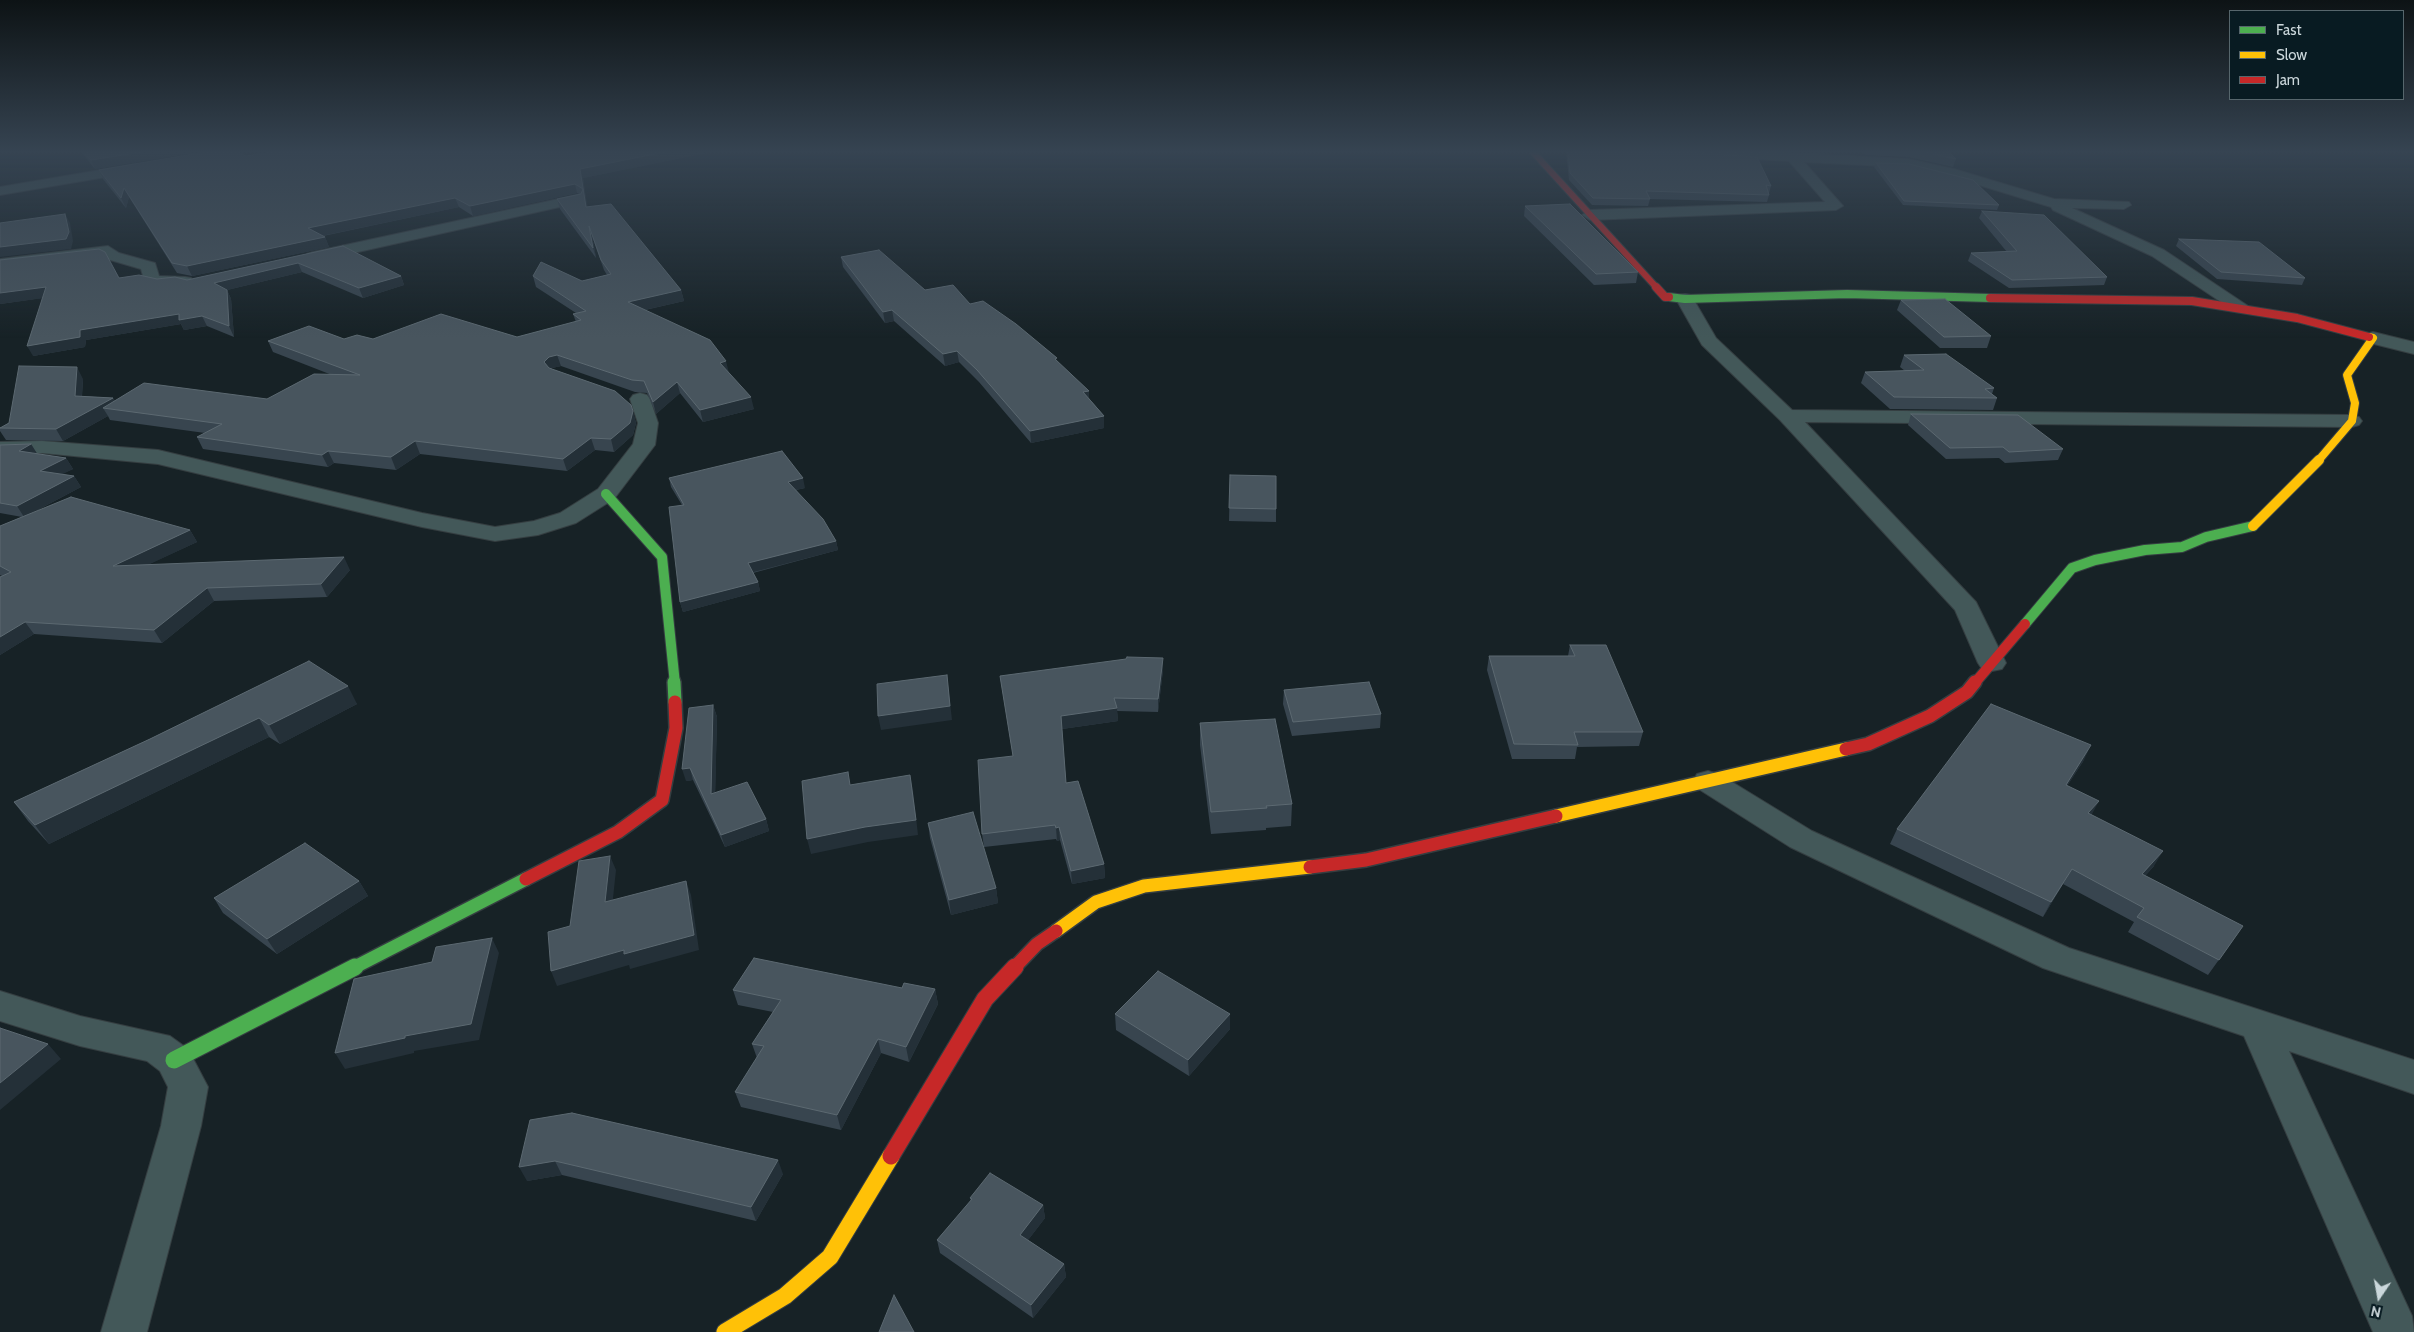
<!DOCTYPE html>
<html>
<head>
<meta charset="utf-8">
<style>
  body { margin:0 }
  #map { position:relative; width:2414px; height:1332px; overflow:hidden; background:#172226; font-family:Cabin,sans-serif }
  canvas { display:block }
  .legend { position:absolute; left:2229px; top:10px; width:175px; height:90px; box-sizing:border-box; background:#081b22; border:1px solid #56666c; margin:0; padding:6px 9px; list-style:none; font-size:15px; color:#cbd7db }
  .legend li { display:flex; align-items:center; gap:10px; height:25px }
  .legend b { width:25px; border:1px solid #56666c }
  .north { position:absolute; left:2354px; top:1272px; width:50px; height:50px; -webkit-text-stroke:4px #081b22; paint-order:stroke; rotate:192deg; font-size:14px; font-weight:700; line-height:20px; text-align:center; color:#cbd7db }
  .north::after { content:''; display:block; margin:auto; width:18px; height:22px; background:#cbd7db; clip-path:polygon(50% 0,100% 100%,50% 72%,0 100%) }
</style>
</head>
<body>
<div id="map">
<canvas width="2414" height="1332"></canvas>
<ul class="legend">
<li><b style="height:6px;background:#4caf50"></b>Fast</li>
<li><b style="height:6px;background:#ffc107"></b>Slow</li>
<li><b style="height:6px;background:#c62828"></b>Jam</li>
</ul>
<div class="north">N</div>
</div>
<script>
const ctx = document.querySelector('canvas').getContext('2d');
ctx.lineJoin = 'round';
const poly = rows => new Path2D(rows.map(r => 'M' + r).join(''));
function stroke(path, color, width, dash) { ctx.strokeStyle = color; ctx.lineWidth = width; ctx.lineCap = dash ? 'butt' : 'round'; ctx.setLineDash(dash || []); ctx.stroke(path); }
function paint(path, color) { ctx.fillStyle = color; ctx.fill(path, 'evenodd'); }
const street = poly([
  [1691,152,1772,152,1908,159,1954,169,2054,199,2129,202,2131,205,2124,209,2072,208,2164,250,2251,308,2248,312,2236,312,2152,256,2053,210,2051,207,1946,175,1908,167,1804,162,1843,206,1836,210,1590,220,1582,215,1590,210,1825,202,1789,161,1698,156,1691,152],
  [136,164,143,168,141,171,0,195,0,187,136,164],
  [577,195,582,196,584,199,582,202,313,262,307,260,305,257,307,254,313,252,577,195],
  [108,246,119,253,155,263,159,276,185,277,191,278,193,282,191,286,185,287,162,287,145,283,141,269,107,259,104,256,0,269,0,259,108,246],
  [1685,294,1691,295,1716,338,1792,410,2352,415,2359,417,2362,421,2359,425,2352,427,1805,422,1976,602,2006,663,2002,669,1992,671,1982,669,1978,663,1955,610,1780,420,1702,345,1676,299,1679,295,1685,294],
  [2373,332,2414,342,2414,354,2366,342,2364,338,2366,334,2373,332],
  [640,393,647,395,650,399,658,423,655,445,614,499,576,523,538,535,495,541,422,527,158,464,42,453,0,454,0,442,42,441,158,450,422,513,495,527,534,521,560,513,598,489,633,444,638,423,630,399,633,395,640,393],
  [1708,771,1719,774,1812,831,2069,948,2414,1060,2414,1094,2289,1051,2412,1316,2414,1332,2373,1332,2244,1036,2043,968,1790,847,1697,788,1693,781,1697,774,1708,771],
  [0,991,80,1016,170,1036,188,1049,208,1087,201,1126,147,1332,101,1332,161,1126,168,1087,160,1071,147,1061,80,1046,0,1021,0,991]
]);
const fastFar3 = poly([
  [1669,297,1685,299,1847,294,1990,298]
]);
const fastFar2 = poly([
  [606,494,662,557,675,684],
  [2025,624,2072,568,2095,560,2145,550,2182,547,2206,537,2253,526]
]);
const fastFar1 = poly([
  [674,682,675,702],
  [353,968,526,879]
]);
const fast = poly([
  [174,1060,355,967]
]);
const slowFar3 = poly([
  [2318,461,2352,421,2355,403,2347,375,2373,338,2369,337]
]);
const slowFar2 = poly([
  [2253,526,2319,460]
]);
const slowFar1 = poly([
  [1556,816,1846,749],
  [1056,931,1096,902,1144,886,1310,867]
]);
const slow = poly([
  [725,1332,785,1296,830,1257,891,1156]
]);
const jamFar4 = poly([
  [1533,152,1657,288]
]);
const jamFar3 = poly([
  [1656,287,1665,297,1669,297],
  [1990,298,2192,301,2297,318,2369,337]
]);
const jamFar2 = poly([
  [1974,684,2025,624]
]);
const jamFar1 = poly([
  [1846,749,1868,744,1930,716,1967,692,1975,682],
  [1310,867,1366,860,1556,816],
  [526,879,618,832,662,800,676,728,675,702],
  [1014,968,1037,944,1056,931]
]);
const jam = poly([
  [891,1156,985,999,1015,967]
]);
stroke(street, '#353e41', 2);
stroke(fastFar3, '#353e41', 10);
stroke(fastFar2, '#353e41', 12);
stroke(fastFar1, '#353e41', 16);
stroke(fast, '#353e41', 19);
stroke(slowFar3, '#353e41', 10);
stroke(slowFar2, '#353e41', 12);
stroke(slowFar1, '#353e41', 16);
stroke(slow, '#353e41', 19);
stroke(jamFar4, '#353e41', 8);
stroke(jamFar3, '#353e41', 10);
stroke(jamFar2, '#353e41', 12);
stroke(jamFar1, '#353e41', 16);
stroke(jam, '#353e41', 19);
paint(street, '#435859');
stroke(fastFar3, '#4caf50', 8);
stroke(fastFar2, '#4caf50', 10);
stroke(fastFar1, '#4caf50', 13);
stroke(fast, '#4caf50', 17);
stroke(slowFar3, '#ffc107', 8);
stroke(slowFar2, '#ffc107', 10);
stroke(slowFar1, '#ffc107', 13);
stroke(slow, '#ffc107', 17);
stroke(jamFar4, '#c62828', 6);
stroke(jamFar3, '#c62828', 8);
stroke(jamFar2, '#c62828', 10);
stroke(jamFar1, '#c62828', 13);
stroke(jam, '#c62828', 17);
paint(poly([
  [81,152,198,152,95,169],
  [271,152,711,152,583,178,587,207,681,290,684,301,645,310,729,373,754,409,703,422,680,393,656,414,647,393,635,392,561,366,552,368,552,369,631,405,636,423,633,435,614,452,595,450,567,471,420,454,396,470,334,463,328,467,203,449,197,437,205,433,110,420,108,416,63,441,6,440,0,431,0,428,83,379,82,396,113,398,115,401,267,399,332,375,273,352,268,341,517,337,576,322,573,314,576,313,536,287,533,276,582,281,607,275,604,270,592,236,596,258,560,209,557,199,579,194,577,193,473,216,459,207,323,236,325,237,329,247,192,276,177,273,129,197,126,208,103,179,99,170,246,156],
  [1566,152,1696,152,1696,153,1771,186,1769,193,1768,193,1769,195,1767,202,1650,199,1648,206,1592,205,1569,180],
  [1863,152,1949,152,1956,159,1953,167,1908,157,1865,155],
  [1876,163,1999,205,1997,210,1903,205,1874,167],
  [1525,206,1638,272,1636,283,1594,285,1524,216],
  [1982,211,2107,277,2104,285,2009,288,1968,261,1971,253,2007,252,1979,218],
  [2179,239,2305,278,2302,285,2217,279,2176,246],
  [343,246,401,276,404,285,363,298,302,272,227,290,231,299,234,337,207,326,184,330,181,324,86,340,85,347,33,356,42,298,0,304,0,260,119,278,187,280],
  [841,257,925,290,970,304,1057,361,1104,416,1104,428,1031,443,979,382,959,362,945,366,894,321,885,323,843,267],
  [1901,300,1991,336,1987,348,1940,348,1897,310],
  [1904,355,1994,388,1992,394,1997,398,1993,410,1890,409,1861,383,1865,372,1905,371,1900,367],
  [1911,414,2063,449,2058,460,2005,463,1999,458,1946,459,1908,425],
  [31,444,37,454,66,458,73,469,61,474,74,476,81,487,32,513,190,530,197,542,149,564,350,570,327,597,214,601,162,643,34,634,0,655,0,577,2,576,0,575,0,526,22,517,0,513,0,445],
  [1230,475,1276,509,1276,522,1229,521],
  [669,478,805,488,796,490,836,541,838,550,753,573,758,582,760,591,683,612,680,602,682,505,671,487],
  [1570,645,1643,732,1639,746,1577,747,1575,759,1512,759,1487,670,1489,656,1568,656],
  [309,661,357,704,280,744,269,737,49,844,28,821,14,802,150,739],
  [1163,670,1158,712,1117,711,1118,721,1062,729,1066,783,1104,864,1105,878,1072,884,1060,840,1057,841,1056,839,984,847,982,834,1013,756,1000,676],
  [1284,690,1381,714,1380,728,1292,736,1283,704],
  [713,705,717,717,715,793,766,819,769,831,725,847,693,780,686,781],
  [1200,723,1292,804,1291,826,1266,828,1266,830,1211,834,1200,745],
  [2084,760,2067,786,2091,815,2154,866,2145,876,2243,926,2208,975,2128,932,2134,922,2063,884,2043,917,1890,844,1897,829],
  [928,823,996,888,998,903,951,915,930,838],
  [359,881,368,896,277,954,223,913,214,898],
  [902,988,935,989,938,1004,909,1062,881,1053,841,1130,741,1107,735,1092,757,1058,752,1044,773,1012,738,1005,733,990],
  [1115,1014,1230,1029,1189,1076,1116,1030],
  [530,1120,783,1174,756,1221,562,1175,527,1181],
  [970,1198,1043,1205,1045,1218,1028,1240,1064,1264,1066,1277,1033,1318,940,1253,937,1240,971,1201]
]), '#38454f');
paint(poly([
  [142,152,198,152,95,169,91,160],
  [665,152,711,152,583,178,589,217,586,207,580,169],
  [575,184,577,193,473,216,470,206],
  [124,188,129,197,126,208,121,198],
  [455,198,459,207,312,238,308,228],
  [65,214,70,223,73,241,71,249,0,257,0,247],
  [589,226,592,236,596,258,593,248],
  [325,237,329,247,192,276,187,266],
  [298,263,302,272,227,290,231,299,234,337,229,326,214,283],
  [401,276,404,285,363,298,359,288],
  [46,287,51,297,0,304,0,293],
  [681,290,684,301,631,313,628,302],
  [892,310,894,321,885,323,883,312],
  [179,314,202,316,207,326,184,330,181,324,86,340,85,347,33,356,27,346,80,330],
  [957,351,959,362,945,366,943,354],
  [557,355,561,366,552,368,548,374,544,362,549,357],
  [726,361,729,373,720,363],
  [77,367,83,379,81,407,75,396],
  [677,382,680,393,656,414,653,402],
  [1089,391,1089,403,1083,392],
  [751,397,754,409,703,422,700,410],
  [113,398,119,410,103,408,108,416,63,441,56,429],
  [633,411,636,423,633,435,614,452,611,439],
  [1104,416,1104,428,1031,443,1030,431],
  [591,438,595,450,567,471,563,459],
  [415,441,420,454,396,470,391,457],
  [31,444,38,455,19,451],
  [328,451,334,463,328,467,322,455],
  [66,458,73,469,47,482,40,471],
  [74,476,81,487,24,517,17,506],
  [803,478,805,488,790,491,788,482],
  [190,530,197,542,120,578,113,566],
  [836,541,838,550,750,573,748,563],
  [344,557,350,570,327,597,321,584],
  [758,582,760,591,683,612,680,602],
  [207,588,214,601,162,643,154,630],
  [25,622,34,634,0,655,0,637],
  [1163,658,1163,670,1158,712,1158,699],
  [947,675,952,720,881,730,878,716],
  [348,686,357,704,280,744,269,725],
  [713,705,717,717,715,806,711,794],
  [1117,708,1118,721,1062,729,1061,716],
  [259,718,269,737,49,844,35,825],
  [2091,745,2084,760,2058,800,2066,785],
  [690,768,693,780,686,781,682,769],
  [910,775,913,790,918,835,868,842,811,854,807,839],
  [2099,801,2091,816,2088,813],
  [766,819,769,831,725,847,721,835],
  [1059,827,1060,840,1057,841,1056,828],
  [2163,851,2154,866,2133,889,2142,874],
  [610,856,616,870,611,917,605,902],
  [1104,864,1105,878,1072,884,1071,871],
  [2072,869,2063,884,2043,917,2051,902],
  [359,881,368,896,277,954,267,939],
  [686,881,691,895,699,950,630,969,629,965,557,986,551,971,624,950],
  [996,888,998,903,951,915,949,900],
  [492,938,499,953,479,1040,414,1051,414,1053,345,1069,335,1053,405,1036],
  [935,989,938,1004,909,1062,906,1047],
  [1230,1014,1230,1029,1189,1076,1188,1060],
  [878,1039,881,1053,841,1130,837,1115],
  [48,1044,61,1059,0,1110,0,1083],
  [778,1160,783,1174,756,1221,751,1207],
  [555,1161,562,1175,527,1181,519,1167],
  [1043,1205,1045,1218,1022,1248,1020,1235],
  [1064,1264,1066,1277,1033,1318,1031,1305]
]), '#243038');
const building = poly([
  [84,152,142,152,91,160,84,152],
  [205,152,238,152,246,156,271,152,665,152,580,169,586,207,611,204,681,290,628,302,710,340,726,361,720,363,751,397,700,410,677,382,653,402,644,381,632,380,557,355,549,357,544,362,549,368,615,391,631,405,633,411,630,423,611,439,591,438,563,459,415,441,391,457,328,451,322,455,197,437,222,424,103,408,144,383,267,399,314,374,360,375,268,341,309,326,344,339,357,335,373,339,441,314,517,337,581,320,573,314,586,311,533,276,541,262,582,281,611,274,601,260,589,226,593,248,557,199,581,194,583,189,575,184,470,206,455,198,308,228,325,237,187,266,172,263,124,188,121,198,99,170,205,152],
  [1568,152,1696,152,1696,153,1757,157,1771,186,1766,185,1769,195,1646,191,1650,199,1593,198,1570,173,1568,152],
  [1924,152,1949,152,1956,159,1924,152],
  [1876,163,1909,164,1973,180,1999,205,1904,201,1876,163],
  [1570,204,1638,272,1596,274,1525,206,1570,204],
  [1982,211,2044,215,2107,277,2012,280,1971,253,2017,251,1982,211],
  [65,214,69,232,66,239,0,247,0,223,65,214],
  [2179,239,2259,242,2305,278,2221,272,2179,239],
  [343,246,401,276,359,288,298,263,214,283,227,290,229,326,202,316,179,320,179,314,80,330,80,337,27,346,46,287,0,293,0,260,99,249,105,252,119,278,139,275,157,279,175,277,187,280,343,246],
  [879,250,925,290,953,285,970,304,983,301,1016,324,1057,358,1055,359,1089,391,1083,392,1104,416,1030,431,977,370,957,351,943,354,892,310,883,312,841,257,879,250],
  [1945,299,1991,336,1944,337,1901,300,1945,299],
  [1946,354,1994,388,1985,389,1997,398,1894,397,1865,372,1924,370,1904,355,1946,354],
  [19,366,77,367,75,396,113,398,56,429,0,428,9,423,19,366],
  [1911,414,2018,415,2063,449,2009,452,2003,447,1950,448,1911,414],
  [31,444,19,451,66,458,40,471,74,476,17,506,0,503,0,445,31,444],
  [782,451,803,478,788,482,823,519,836,541,748,563,758,582,680,602,669,507,684,505,669,478,782,451],
  [1230,475,1276,476,1276,509,1229,508,1230,475],
  [71,497,190,530,113,566,344,557,321,584,207,588,154,630,25,622,0,637,0,577,11,572,0,566,0,526,71,497],
  [1570,645,1606,645,1643,732,1574,732,1578,745,1514,744,1489,656,1575,656,1570,645],
  [1127,657,1163,658,1158,699,1114,698,1117,708,1061,716,1066,783,1078,781,1104,864,1071,871,1059,827,1056,828,1055,825,982,834,978,760,1013,756,1000,676,1126,659,1127,657],
  [309,661,348,686,269,725,259,718,35,825,14,802,150,739,309,661],
  [947,675,950,706,878,716,877,684,947,675],
  [1369,682,1381,714,1293,722,1284,690,1369,682],
  [1991,704,2091,745,2066,785,2099,801,2088,813,2163,851,2142,874,2243,926,2219,960,2137,917,2144,908,2072,869,2051,902,1897,829,1991,704],
  [713,705,711,794,747,782,766,819,721,835,690,768,682,769,689,708,713,705],
  [1275,719,1292,804,1266,806,1267,808,1211,812,1200,723,1275,719],
  [848,772,850,785,910,775,916,820,865,827,807,839,802,781,848,772],
  [973,812,996,888,949,900,928,823,973,812],
  [305,843,359,881,267,939,214,898,305,843],
  [610,856,605,902,686,881,694,935,624,954,624,950,551,971,548,932,570,926,579,861,610,856],
  [492,938,471,1024,405,1036,405,1038,335,1053,354,979,432,962,436,947,492,938],
  [754,958,902,988,904,983,935,989,906,1047,878,1039,837,1115,735,1092,764,1046,752,1044,781,1000,733,990,754,958],
  [1158,971,1230,1014,1188,1060,1115,1014,1158,971],
  [0,1028,48,1044,0,1083,0,1028],
  [572,1113,778,1160,751,1207,555,1161,519,1167,530,1120,572,1113],
  [990,1173,1043,1205,1020,1235,1064,1264,1031,1305,937,1240,972,1199,970,1198,990,1173],
  [894,1295,914,1332,879,1332,894,1295]
]);
paint(building, '#48555e');
stroke(building, '#5c6971', 1);
const sky = ctx.createLinearGradient(0, 0, 0, 338);
sky.addColorStop(0, '#0d1315');
sky.addColorStop(0.45, '#364452');
sky.addColorStop(1, '#36445200');
ctx.fillStyle = sky;
ctx.fillRect(0, 0, 2414, 338);
</script>
</body>
</html>
